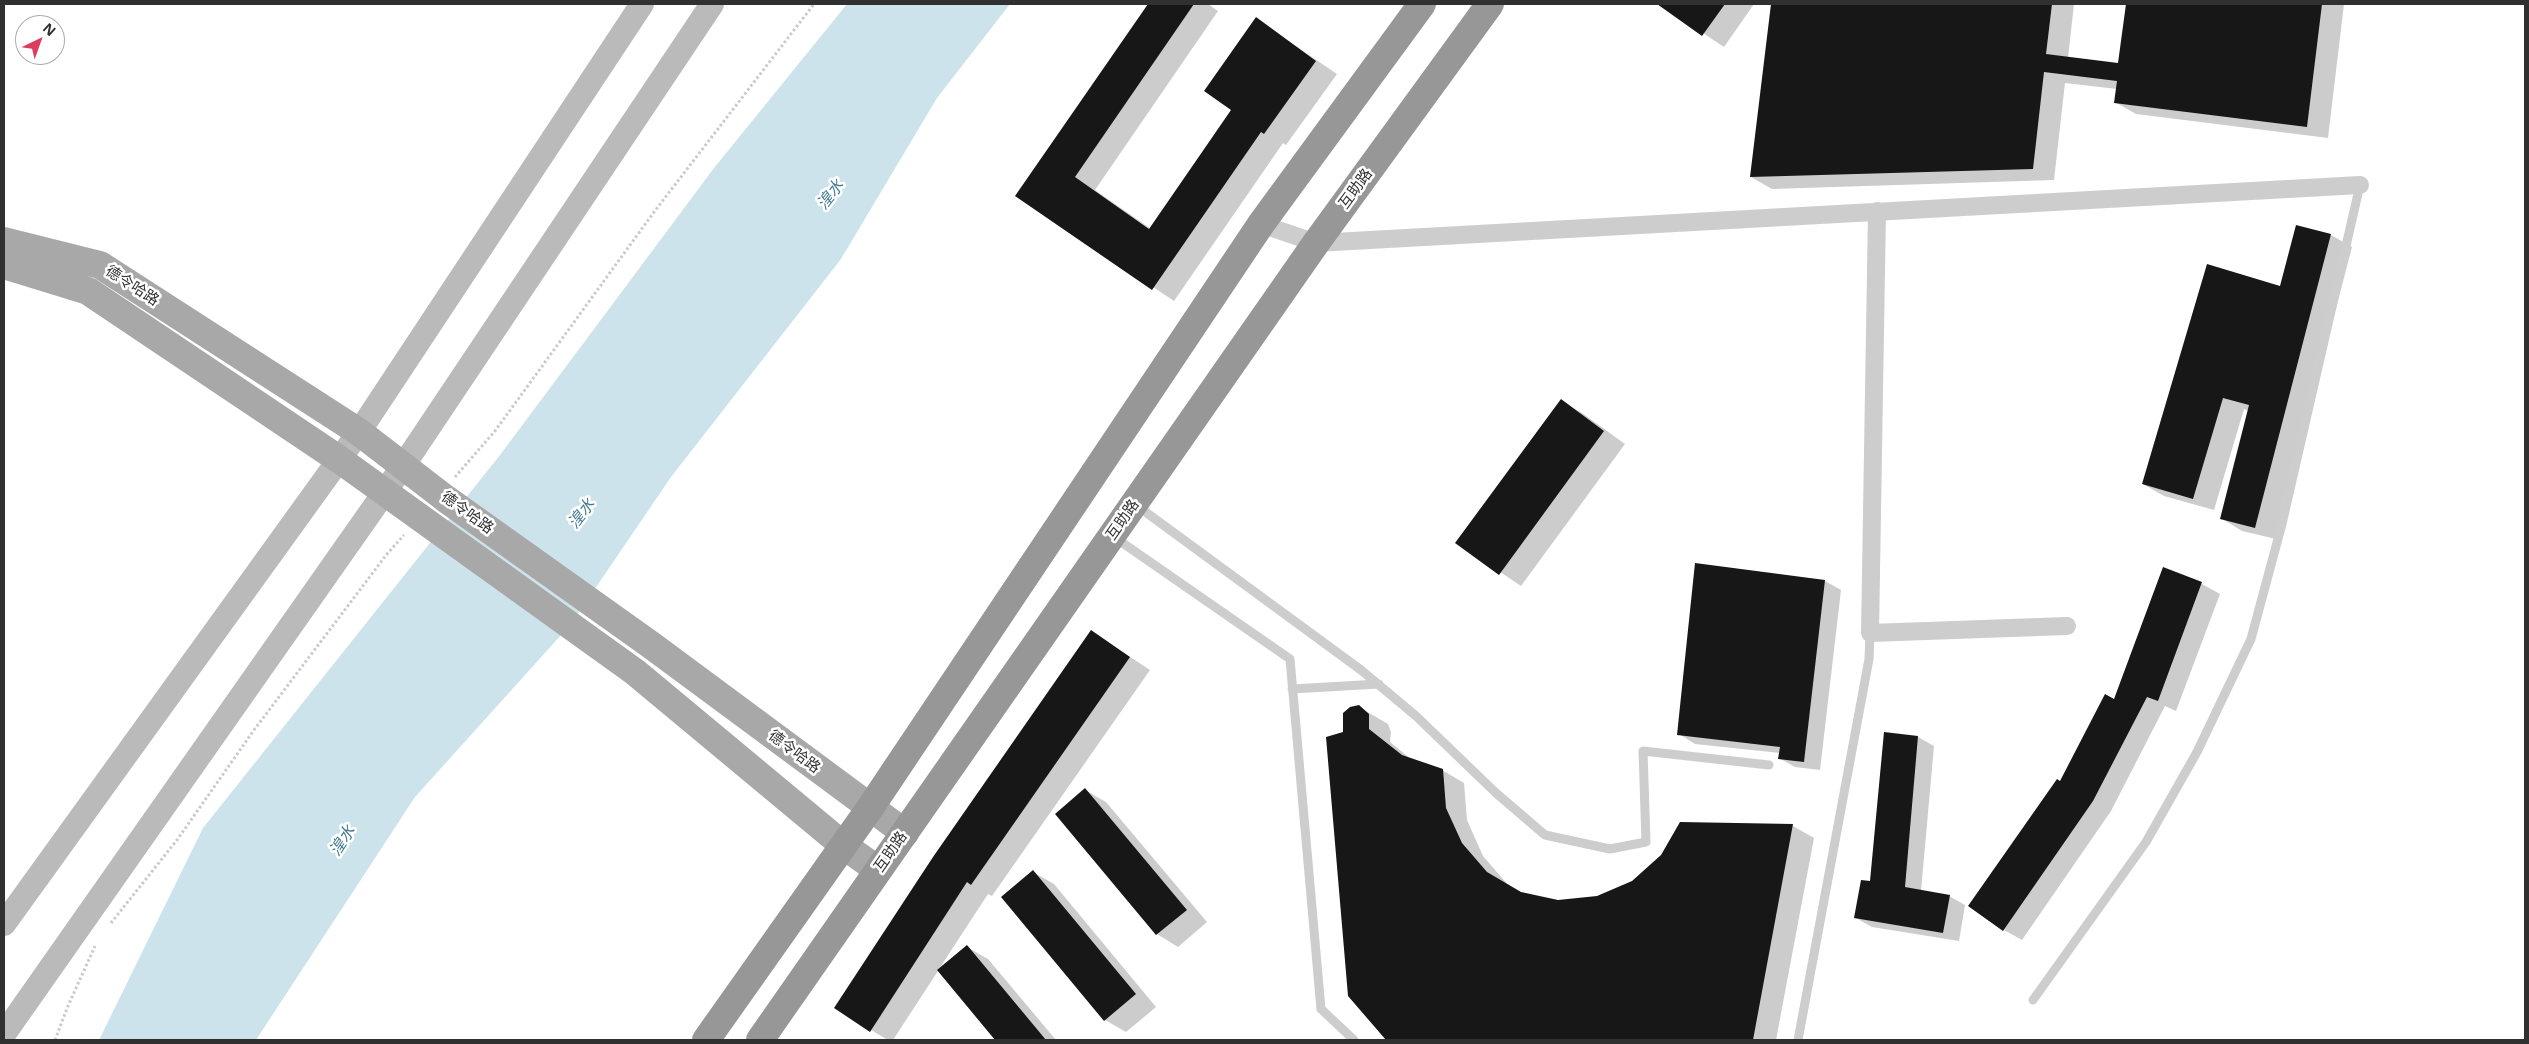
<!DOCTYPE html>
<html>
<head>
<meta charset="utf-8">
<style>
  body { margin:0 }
  #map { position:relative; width:2529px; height:1044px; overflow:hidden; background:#fff; font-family:"Open Sans",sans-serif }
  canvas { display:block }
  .frame { position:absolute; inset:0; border:5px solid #303030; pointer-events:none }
  .north { position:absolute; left:15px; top:15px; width:50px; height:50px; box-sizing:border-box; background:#fff; border:1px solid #acacac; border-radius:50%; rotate:42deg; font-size:14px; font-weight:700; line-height:20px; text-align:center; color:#303030 }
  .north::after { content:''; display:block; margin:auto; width:18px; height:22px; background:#dc3d5c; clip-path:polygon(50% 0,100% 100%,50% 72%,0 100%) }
</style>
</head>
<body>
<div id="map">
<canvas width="2529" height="1044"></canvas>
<div class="frame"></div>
<div class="north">N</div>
</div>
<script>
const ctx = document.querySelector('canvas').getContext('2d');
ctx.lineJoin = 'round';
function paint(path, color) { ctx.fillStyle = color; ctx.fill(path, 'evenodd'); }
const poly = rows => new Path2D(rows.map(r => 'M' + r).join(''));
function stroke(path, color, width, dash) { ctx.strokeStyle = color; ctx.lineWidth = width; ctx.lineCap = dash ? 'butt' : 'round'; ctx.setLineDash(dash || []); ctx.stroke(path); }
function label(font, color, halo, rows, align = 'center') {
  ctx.font = font + ' "Open Sans","Noto Sans SC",sans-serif'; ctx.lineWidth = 5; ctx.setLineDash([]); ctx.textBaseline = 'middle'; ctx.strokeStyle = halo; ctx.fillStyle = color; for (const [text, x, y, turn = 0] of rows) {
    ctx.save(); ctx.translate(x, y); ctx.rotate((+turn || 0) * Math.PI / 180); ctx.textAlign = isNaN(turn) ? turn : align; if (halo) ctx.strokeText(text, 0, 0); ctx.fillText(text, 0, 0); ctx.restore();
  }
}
paint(poly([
  [847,4,1010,4,937,98,841,259,671,477,571,624,415,797,256,1040,99,1040,203,828,500,455,714,168]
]), '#cde3eb');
paint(poly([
  [1150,4,1208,4,1218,11,1095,190,1151,229,1233,110,1256,19,1337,74,1286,145,1283,143,1174,301,1017,196],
  [1659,4,1754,4,1724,47],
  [1772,4,2074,4,2068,58,2120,65,2127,4,2344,4,2328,138,2136,114,2115,102,2117,89,2065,83,2054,180,1772,189,1751,177],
  [2331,235,2352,247,2276,539,2242,531,2221,518,2249,411,2244,409,2214,510,2164,496,2143,484],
  [1561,401,1582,413,1625,444,1521,586,1457,543],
  [1697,564,1825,581,1841,590,1820,770,1795,767,1779,758,1780,753,1695,744,1679,734],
  [2164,569,2202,584,2220,594,2176,711,2165,706,2111,811,2022,940,2004,930,2061,783,2115,701],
  [1092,632,1150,670,992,896,988,894,939,969,967,947,988,959,1056,1040,996,1040,938,971,893,1040,888,1040,871,1030],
  [1359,707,1388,724,1391,732,1390,742,1412,760,1442,770,1464,783,1467,820,1483,856,1509,886,1521,893,1558,901,1597,897,1633,882,1662,856,1681,823,1793,826,1814,838,1776,1040,1387,1040,1350,995,1344,733],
  [1918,737,1934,746,1921,891,1949,896,1965,905,1959,941,1872,927,1856,918,1871,883],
  [1085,790,1106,802,1207,922,1178,947,1157,934,1056,814],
  [1033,872,1054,884,1156,1007,1126,1032,1105,1020]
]), '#0003');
paint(poly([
  [1148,4,1194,4,1075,177,1149,229,1231,110,1204,91,1256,17,1316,61,1264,134,1261,132,1152,290,1015,196],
  [1657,4,1725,4,1702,36],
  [1771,4,2052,4,2046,54,2118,63,2126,4,2322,4,2307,127,2114,103,2117,81,2044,72,2033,169,1750,177],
  [2296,225,2331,234,2255,528,2220,519,2249,405,2223,398,2193,499,2142,484,2207,264,2280,286],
  [1561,399,1604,431,1499,575,1455,543],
  [1695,563,1825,580,1804,762,1778,759,1780,747,1677,735],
  [2163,567,2202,582,2158,701,2147,697,2093,801,2003,931,1968,906,2057,779,2060,781,2105,694,2114,699],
  [1091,630,1130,657,971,885,967,882,870,1032,834,1008,933,857],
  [1359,705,1369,714,1369,729,1402,755,1443,769,1446,808,1462,843,1487,872,1521,892,1558,900,1597,896,1632,881,1661,855,1680,822,1793,824,1753,1040,1386,1040,1348,996,1326,737,1343,732,1343,713,1350,707],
  [1884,732,1918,736,1905,887,1950,895,1943,933,1854,918,1861,880,1870,881],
  [1085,788,1187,910,1156,935,1055,814],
  [1033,870,1136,994,1104,1021,1001,897],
  [967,945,1046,1040,995,1040,937,970]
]), '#171717');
stroke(poly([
  [455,477,495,431,654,212,814,4],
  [111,923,177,840,254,730,387,554,404,535],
  [55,1040,68,1006,95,946]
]), '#cacaca', 3, [2.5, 2.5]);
stroke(poly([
  [1136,505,1361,670,1416,716,1496,793,1545,835,1610,849,1646,842,1643,751,1769,765],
  [1114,537,1290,659,1321,1009,1354,1040],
  [1292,689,1379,684],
  [2033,1000,2146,842,2197,752,2251,639,2282,524,2360,185],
  [1798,1040,1869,659,1870,633]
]), '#cdcdcd', 9);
stroke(poly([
  [1877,211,1870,633,2067,626],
  [1261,224,1316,243,2360,185]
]), '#cdcdcd', 18);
stroke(poly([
  [4,924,359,432,642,4],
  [4,1034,403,466,712,4]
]), '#bababa', 24);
stroke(poly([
  [4,241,100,265,359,432,446,499,651,645,905,833],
  [4,265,88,291,340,460,635,672,843,845,878,870]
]), '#a8a8a8', 28);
stroke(poly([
  [706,1040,870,808,1261,224,1422,4],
  [760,1040,1316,243,1490,4]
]), '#979797', 28);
label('15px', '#303030', '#fff', [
  ["互助路",1356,189,-54],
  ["德令哈路",132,286,33],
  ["德令哈路",467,513,36],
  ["互助路",1123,520,-55],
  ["德令哈路",794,752,37],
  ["互助路",891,852,-55]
]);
label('italic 16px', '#427a8f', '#fff', [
  ["湟水",831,195,-52],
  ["湟水",582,514,-52],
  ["湟水",343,841,-57]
]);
</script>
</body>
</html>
